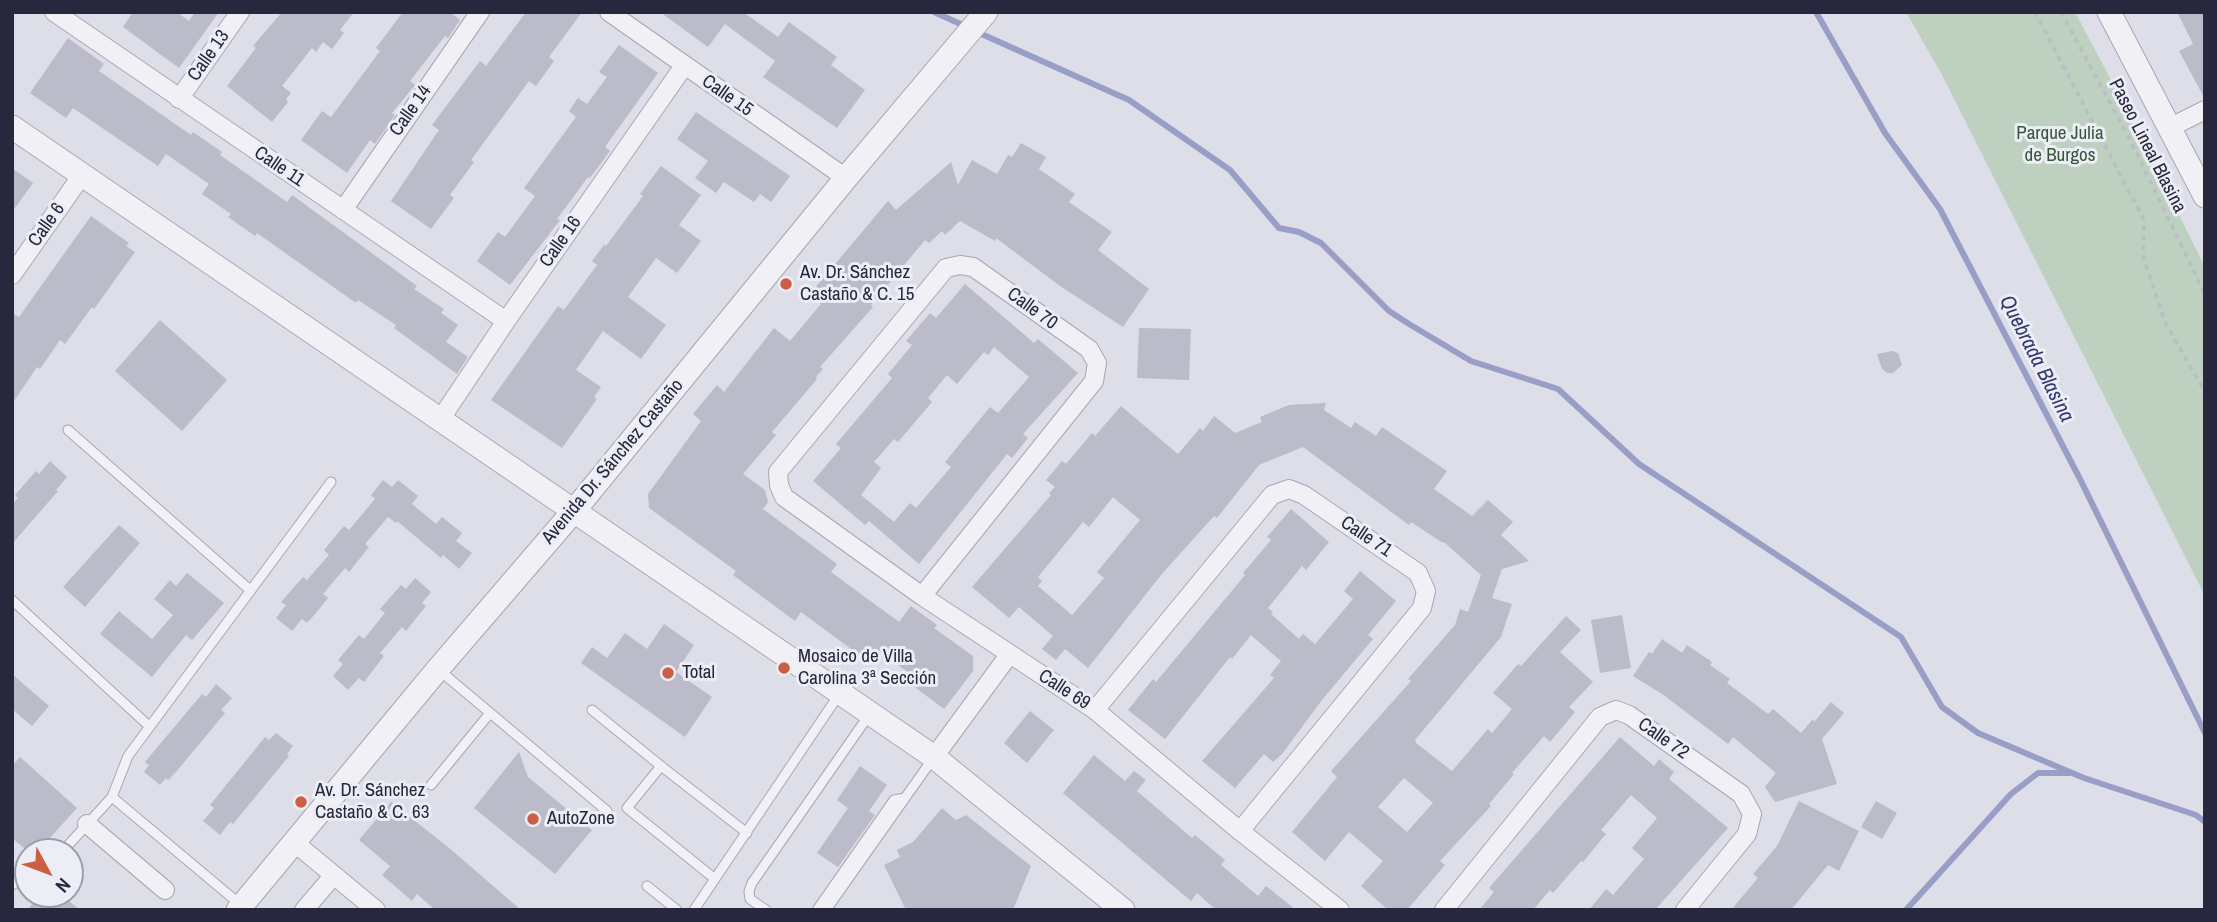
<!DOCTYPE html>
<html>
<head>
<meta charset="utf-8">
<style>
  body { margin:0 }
  #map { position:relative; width:2217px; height:922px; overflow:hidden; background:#dddee7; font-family:"Archivo Narrow",sans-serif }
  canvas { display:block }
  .frame { position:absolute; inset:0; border:14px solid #27273d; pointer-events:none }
  .north { position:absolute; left:14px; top:838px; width:70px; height:70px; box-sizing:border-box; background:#ecedf5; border:2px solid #9d9eab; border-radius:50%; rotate:131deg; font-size:19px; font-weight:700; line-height:28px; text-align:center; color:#27273d }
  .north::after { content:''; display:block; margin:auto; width:24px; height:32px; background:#cb5f43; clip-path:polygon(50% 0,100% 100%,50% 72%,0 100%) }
</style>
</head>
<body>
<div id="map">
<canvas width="2217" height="922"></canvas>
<div class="frame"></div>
<div class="north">N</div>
</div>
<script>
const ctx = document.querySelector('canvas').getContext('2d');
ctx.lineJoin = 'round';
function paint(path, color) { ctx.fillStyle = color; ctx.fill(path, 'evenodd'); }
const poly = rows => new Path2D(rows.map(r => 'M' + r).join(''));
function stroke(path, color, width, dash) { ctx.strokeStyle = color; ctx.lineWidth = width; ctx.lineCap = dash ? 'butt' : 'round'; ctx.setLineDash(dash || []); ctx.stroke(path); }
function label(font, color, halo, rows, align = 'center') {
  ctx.font = font + ' "Archivo Narrow",sans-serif'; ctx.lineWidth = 6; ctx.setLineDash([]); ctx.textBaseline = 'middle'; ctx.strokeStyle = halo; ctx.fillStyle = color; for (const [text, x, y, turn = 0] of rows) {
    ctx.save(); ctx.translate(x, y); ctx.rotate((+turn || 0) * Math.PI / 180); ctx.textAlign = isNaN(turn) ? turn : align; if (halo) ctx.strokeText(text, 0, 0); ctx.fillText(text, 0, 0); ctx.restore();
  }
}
paint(poly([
  [1906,12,2075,12,2129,114,2205,267,2205,596,1941,73]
]), '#bed0c0');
stroke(poly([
  [934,12,967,27],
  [1816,12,1885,133,1940,209,2080,479,2205,733],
  [977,32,1129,100,1230,170,1279,228,1299,232,1321,243,1389,311,1409,324,1471,361,1558,389,1639,464,1901,637,1942,707,1978,733,2084,778,2196,815,2205,822],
  [1906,910,2011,794,2038,773,2069,773]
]), '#989ec6', 6);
paint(poly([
  [133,12,177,12,189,21,195,12,219,12,179,68,123,27],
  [282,12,354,12,340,30,344,33,332,49,323,42,316,52,312,48,282,86,291,93,286,99,288,102,272,122,227,86,256,48,253,46],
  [403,12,450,12,460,20,448,38,445,36,410,81,415,85,392,113,395,115,375,144,370,140,347,173,301,140,322,111,331,117,380,51,376,48],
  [526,12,582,12,549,57,554,61,536,86,529,81,471,160,474,162,450,195,454,198,431,229,391,201,439,130,432,125,480,61,486,66],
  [660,12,743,12,778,37,789,22,837,57,831,65,865,90,837,128,763,77,775,61,725,24,708,47],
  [2177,12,2205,12,2205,99,2179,51,2193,44],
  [68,38,104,64,99,71,191,135,193,132,222,152,220,155,287,202,292,195,417,286,414,289,444,309,441,313,458,325,446,342,468,357,457,374,394,328,396,325,358,300,356,303,257,233,255,236,228,217,231,214,202,194,209,184,166,154,158,166,73,108,66,118,30,93],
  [619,45,658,73,605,147,610,151,590,178,588,177,557,219,560,220,510,285,477,261,498,232,505,237,535,196,524,188,576,117,569,111,578,98,587,104,607,77,599,72],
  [696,112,790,176,771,202,760,194,754,202,724,182,716,193,695,178,708,161,677,139],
  [1021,143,1046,157,1039,169,1075,194,1069,202,1112,232,1098,250,1149,289,1123,327,1060,286,996,238,995,241,960,221,945,235,942,231,929,243,925,240,871,305,873,307,820,367,823,369,816,377,817,379,772,432,776,435,743,474,765,490,768,502,763,509,837,564,831,572,899,622,911,606,937,625,934,628,973,656,973,671,944,709,912,685,917,679,875,648,866,660,801,612,795,621,733,575,736,571,649,508,648,494,701,421,693,414,717,385,724,392,774,328,790,341,821,304,809,295,888,201,896,210,951,162,958,185,972,160,997,174,1008,155,1012,157],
  [661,166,701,195,679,225,701,241,677,273,656,258,628,297,666,325,641,359,603,331,576,370,601,387,594,397,597,399,562,448,491,400,558,306,564,310,597,265,592,261,604,245,606,246,643,196,640,194],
  [12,168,33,183,12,212],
  [91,216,129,243,126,246,135,252,94,309,92,307,65,344,60,340,40,369,37,367,12,404,12,313,19,317],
  [965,284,1034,343,1038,339,1078,373,1023,434,1028,438,1012,458,1007,454,919,564,869,521,865,525,813,481,841,448,836,444,892,378,888,374,912,345,906,341,930,313,936,318],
  [994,347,1029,377,998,413,990,407,945,462,951,467,916,508,910,503,894,522,861,495,881,468,874,462,894,439,898,442,932,402,928,398,947,375,957,384,984,352,988,355],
  [160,320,227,380,182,431,115,371],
  [1139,328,1191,329,1189,380,1137,378],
  [1892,351,1898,353,1902,365,1893,373,1887,373,1882,369,1877,354],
  [1326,403,1324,410,1351,428,1355,422,1376,436,1382,427,1447,471,1434,489,1472,516,1488,500,1513,522,1501,535,1529,561,1502,569,1492,598,1512,604,1501,637,1415,740,1416,743,1452,771,1488,729,1492,733,1512,709,1493,693,1518,664,1521,666,1566,616,1581,630,1560,652,1593,682,1569,707,1575,712,1550,742,1544,736,1512,773,1514,774,1489,804,1491,806,1440,861,1445,865,1407,910,1388,910,1361,886,1383,861,1349,832,1325,861,1292,832,1337,777,1331,771,1411,681,1408,679,1455,625,1460,609,1468,612,1481,575,1444,542,1443,543,1411,522,1409,525,1303,447,1259,465,1217,518,1214,516,1161,575,1088,668,1065,649,1056,660,1042,649,1053,636,1019,607,1009,618,972,587,1051,495,1049,493,1055,487,1046,480,1062,461,1066,464,1092,433,1095,436,1121,406,1178,454,1200,428,1203,431,1214,416,1235,433,1262,422,1260,417,1289,405],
  [1113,497,1140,520,1097,572,1104,578,1072,615,1038,586,1042,581,1038,577,1083,522,1089,527],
  [1404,778,1433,803,1407,832,1378,807],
  [50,461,67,477,56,490,58,491,12,544,12,504,18,498,15,495,36,471,39,474],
  [383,480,392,487,398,480,418,496,412,504,436,524,442,517,462,533,456,541,472,553,459,569,443,555,441,558,397,521,396,523,388,517,365,544,369,547,349,572,345,568,323,594,328,598,315,614,307,623,302,619,292,631,276,618,286,605,281,602,303,577,307,580,329,555,324,550,344,526,349,530,375,499,371,495],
  [1291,509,1329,542,1306,570,1302,566,1268,608,1273,612,1271,614,1299,639,1303,634,1315,644,1353,599,1344,591,1360,571,1396,601,1368,635,1373,639,1322,700,1282,754,1273,762,1264,754,1235,788,1202,761,1274,678,1270,675,1281,661,1253,637,1251,635,1232,659,1230,657,1165,739,1128,710,1153,679,1156,682,1245,575,1243,573,1271,540,1267,537],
  [119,525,140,543,85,607,63,587],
  [187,573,224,603,192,640,186,635,152,677,100,634,119,611,152,639,173,615,154,599,170,580,176,586],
  [415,578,431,592,422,603,426,606,406,631,402,627,380,653,384,656,364,682,359,678,348,690,333,676,343,664,338,660,359,635,364,639,385,613,380,609,401,585,406,589],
  [1622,615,1631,668,1600,673,1591,620],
  [664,624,694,645,676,672,712,697,685,737,581,663,592,647,607,658,625,633,647,649],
  [1662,639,1682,653,1687,645,1712,662,1710,665,1730,679,1727,683,1768,714,1773,709,1801,733,1813,719,1814,722,1831,702,1844,713,1822,739,1837,784,1775,802,1765,787,1776,773,1733,737,1728,744,1665,696,1633,676,1649,652,1652,654],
  [12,674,49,706,32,726,12,709],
  [216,684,232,698,221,710,225,713,176,772,168,780,166,778,160,785,144,772,149,765,145,762,202,694,206,697],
  [1030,711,1054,730,1027,763,1004,743],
  [276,733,293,746,287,754,289,756,233,824,230,822,220,835,203,821,214,808,210,805,265,737,269,740],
  [1620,737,1654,766,1659,759,1674,772,1669,779,1728,828,1655,910,1589,910,1606,889,1613,895,1644,859,1632,848,1657,818,1631,795,1601,830,1606,834,1583,862,1581,861,1553,893,1550,890,1533,910,1479,910,1494,892,1489,888],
  [519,752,528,777,592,830,555,874,474,808],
  [1094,755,1125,781,1134,771,1146,780,1137,791,1192,838,1195,835,1225,860,1221,865,1258,896,1266,886,1296,910,1216,910,1197,893,1191,901,1063,793],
  [20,757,77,808,37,852,29,852,12,838,12,766],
  [860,766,887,785,869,811,875,815,838,867,817,853,848,808,837,800],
  [1799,801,1859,831,1839,871,1828,865,1791,910,1731,910,1758,878,1753,874,1777,846],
  [1876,801,1897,813,1882,839,1861,827],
  [391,802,448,847,521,910,435,910,417,894,412,901,382,875,390,866,359,840],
  [942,808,956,820,966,815,1031,866,1013,910,906,910,884,865,900,857,897,850,913,842],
  [41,894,75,894,69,901,80,910,27,910]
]), '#bbbbc9');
const service = poly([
  [68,430,250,590],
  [12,600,149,726],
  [439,670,607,811],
  [592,710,661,766],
  [431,785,490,713],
  [112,797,242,906],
  [62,852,112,797,128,756,331,482],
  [715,879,627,808,661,766,747,833],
  [12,885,28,876],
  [647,886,677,910],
  [694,910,840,693],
  [766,910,750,899,749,891,752,883,869,715],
  [817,910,894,800,905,798],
  [826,910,934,757]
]);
const minor = poly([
  [54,12,506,321],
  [609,12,846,178],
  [179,99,240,12],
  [2169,128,2205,110],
  [343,210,480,12],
  [12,275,82,175],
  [440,420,506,321,684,66],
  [922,596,1094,381,1097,363,1089,349,973,267,960,265,946,268,778,472,779,485,784,497,922,596,1095,710,1240,831,1340,910],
  [1095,710,1272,495,1289,489,1304,495,1418,573,1426,591,1422,608,1240,831],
  [934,757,1009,655],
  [87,824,165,890],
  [295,843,376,910],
  [304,910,334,875],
  [1444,910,1600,717,1616,710,1629,715,1741,794,1752,814,1747,834,1685,910]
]);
const tertiary = poly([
  [2109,12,2205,196],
  [12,127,934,757,1123,910],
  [238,910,438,669,573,512,846,178,986,12]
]);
stroke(service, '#a6a7b4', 11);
stroke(minor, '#a6a7b4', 20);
stroke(tertiary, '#a6a7b4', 25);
stroke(poly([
  [2035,12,2144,220,2143,256,2165,322,2205,392],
  [2061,12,2128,136,2205,294]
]), '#bcbcc5', 3.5, [5, 5]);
stroke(service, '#f0f0f5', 9);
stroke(minor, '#f0f0f5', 18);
stroke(tertiary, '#f0f0f5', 23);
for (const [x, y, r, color] of [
  [786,284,7,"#cb5f43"],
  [784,668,7,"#cb5f43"],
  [668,673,7,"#cb5f43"],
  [301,802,7,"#cb5f43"],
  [533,819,7,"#cb5f43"]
]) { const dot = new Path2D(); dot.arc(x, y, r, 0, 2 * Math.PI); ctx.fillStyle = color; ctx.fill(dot); stroke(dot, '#ecedf5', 2.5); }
label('19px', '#27273d', '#ecedf5', [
  ["Calle 13",209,56,-55],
  ["Calle 15",727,96,35],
  ["Calle 14",411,111,-55],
  ["Paseo Lineal Blasina",2147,146,63],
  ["Calle 11",279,167,34],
  ["Calle 6",47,225,-55],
  ["Calle 16",561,242,-55],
  ["Calle 70",1032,309,36],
  ["Avenida Dr. Sánchez Castaño",613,462,-50],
  ["Calle 71",1366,537,34],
  ["Calle 69",1064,690,33],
  ["Calle 72",1663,739,35]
]);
label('19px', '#35583b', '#ecedf5', [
  ["Parque Julia",2060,134],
  ["de Burgos",2060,156]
]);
label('19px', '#27273d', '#ecedf5', [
  ["Av. Dr. Sánchez",800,273],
  ["Castaño & C. 15",800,295],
  ["Mosaico de Villa",798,657],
  ["Carolina 3ª Sección",798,679],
  ["Total",682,673],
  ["Av. Dr. Sánchez",315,791],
  ["Castaño & C. 63",315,813],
  ["AutoZone",547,819]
], 'left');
label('italic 21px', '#323870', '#ecedf5', [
  ["Quebrada Blasina",2036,359,63]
]);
</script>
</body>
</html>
